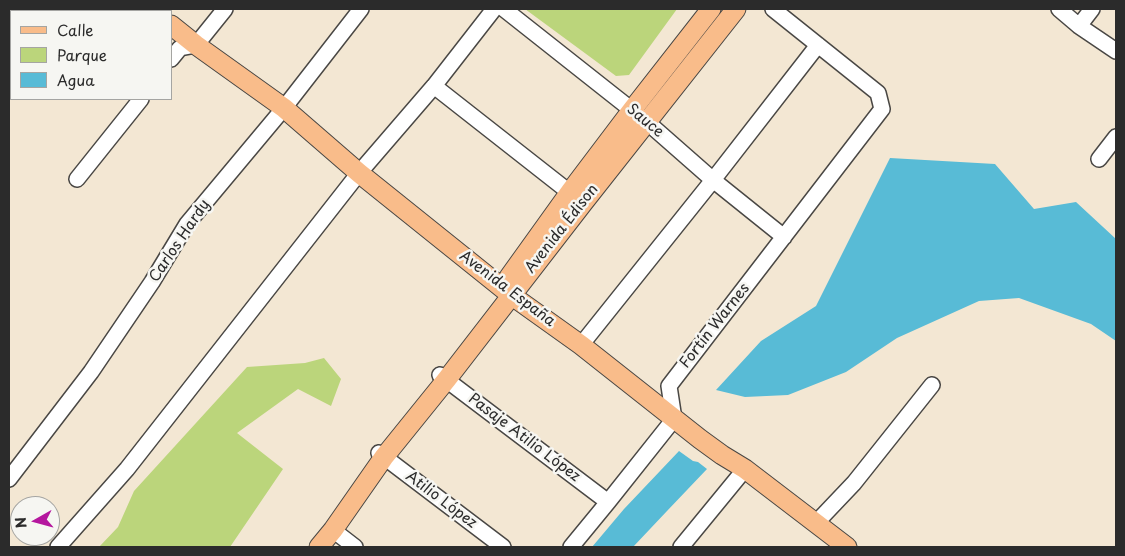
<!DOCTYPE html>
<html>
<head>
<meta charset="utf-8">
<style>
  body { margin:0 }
  #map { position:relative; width:1125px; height:556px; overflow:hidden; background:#f3e7d3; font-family:"Playpen Sans",sans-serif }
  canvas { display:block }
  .frame { position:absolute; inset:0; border:10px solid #2b2b2b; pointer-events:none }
  .legend { position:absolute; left:10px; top:10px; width:162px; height:90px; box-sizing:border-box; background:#f6f6f2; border:1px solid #a5a5a2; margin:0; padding:6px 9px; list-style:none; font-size:15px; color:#2b2b2b }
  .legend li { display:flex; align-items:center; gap:10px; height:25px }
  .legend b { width:25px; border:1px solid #a5a5a2 }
  .north { position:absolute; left:10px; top:496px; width:50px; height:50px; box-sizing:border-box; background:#f6f6f2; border:1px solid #a5a5a2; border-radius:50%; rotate:263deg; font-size:14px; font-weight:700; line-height:20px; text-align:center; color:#2b2b2b }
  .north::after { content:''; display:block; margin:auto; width:18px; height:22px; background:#b5179e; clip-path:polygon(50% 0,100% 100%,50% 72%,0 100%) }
</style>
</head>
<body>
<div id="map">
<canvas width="1125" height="556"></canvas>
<div class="frame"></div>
<ul class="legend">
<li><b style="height:6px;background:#f9bc8a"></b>Calle</li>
<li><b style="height:14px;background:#bbd57b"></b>Parque</li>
<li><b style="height:14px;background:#58bbd6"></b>Agua</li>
</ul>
<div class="north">N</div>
</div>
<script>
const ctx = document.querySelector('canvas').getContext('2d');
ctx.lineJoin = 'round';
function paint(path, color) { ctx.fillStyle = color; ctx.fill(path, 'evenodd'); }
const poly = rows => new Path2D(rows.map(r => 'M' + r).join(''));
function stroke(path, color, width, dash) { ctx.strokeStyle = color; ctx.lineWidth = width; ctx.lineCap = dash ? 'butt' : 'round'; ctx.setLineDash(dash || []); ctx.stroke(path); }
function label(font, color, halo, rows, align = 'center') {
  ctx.font = font + ' "Playpen Sans",sans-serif'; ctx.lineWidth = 5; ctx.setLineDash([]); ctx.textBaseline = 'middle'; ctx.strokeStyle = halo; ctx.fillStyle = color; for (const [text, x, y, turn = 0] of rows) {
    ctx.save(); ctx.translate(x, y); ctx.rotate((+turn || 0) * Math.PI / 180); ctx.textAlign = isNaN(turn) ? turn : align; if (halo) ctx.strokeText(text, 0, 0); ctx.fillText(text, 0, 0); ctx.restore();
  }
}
paint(poly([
  [525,9,677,9,629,75,616,76],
  [324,358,341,379,331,406,298,389,237,433,283,469,230,547,99,547,118,527,134,491,247,367,305,363]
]), '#bbd57b');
paint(poly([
  [890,158,995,164,1034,209,1076,202,1116,239,1116,341,1091,324,1019,298,979,301,897,338,846,372,788,395,745,397,716,390,761,341,816,306],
  [679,451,693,461,698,462,707,469,667,511,633,547,592,547,624,509]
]), '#58bbd6');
const minor = poly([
  [504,9,647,122,713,180,784,237],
  [1059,9,1079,26,1116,51],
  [1079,26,1092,9],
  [9,34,11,36],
  [171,59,180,48,196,45,225,9],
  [434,86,578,199],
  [1099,159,1116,137],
  [77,179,141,99],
  [581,345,713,180,818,45],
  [440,375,608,502],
  [379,453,503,547],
  [9,479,91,372,152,282,187,224,284,108,361,9],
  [816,523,854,483,932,385],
  [333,530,355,547],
  [58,547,127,469,359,173,434,86,494,9],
  [571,547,608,502,674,419,669,386,882,109,878,93,773,9],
  [681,547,745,469]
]);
const major = poly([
  [150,9,154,11],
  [171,25,196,45,284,108,359,173,511,295,581,345,700,439,722,455,745,469,847,547],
  [509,277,570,192,632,110,711,9],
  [319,547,333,530,384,457,447,379,583,203,736,9]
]);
stroke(minor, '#494744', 18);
stroke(major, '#494744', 21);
stroke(minor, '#fff', 15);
stroke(major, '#f9bc8a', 19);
label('15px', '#2b2b2b', '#f6f6f2', [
  ["Sauce",645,121,40],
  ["Avenida Édison",562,229,-52],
  ["Carlos Hardy",180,241,-56],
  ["Avenida España",507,289,37],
  ["Fortín Warnes",715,326,-52],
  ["Pasaje Atilio López",524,438,37],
  ["Atilio López",441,500,37]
]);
</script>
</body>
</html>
